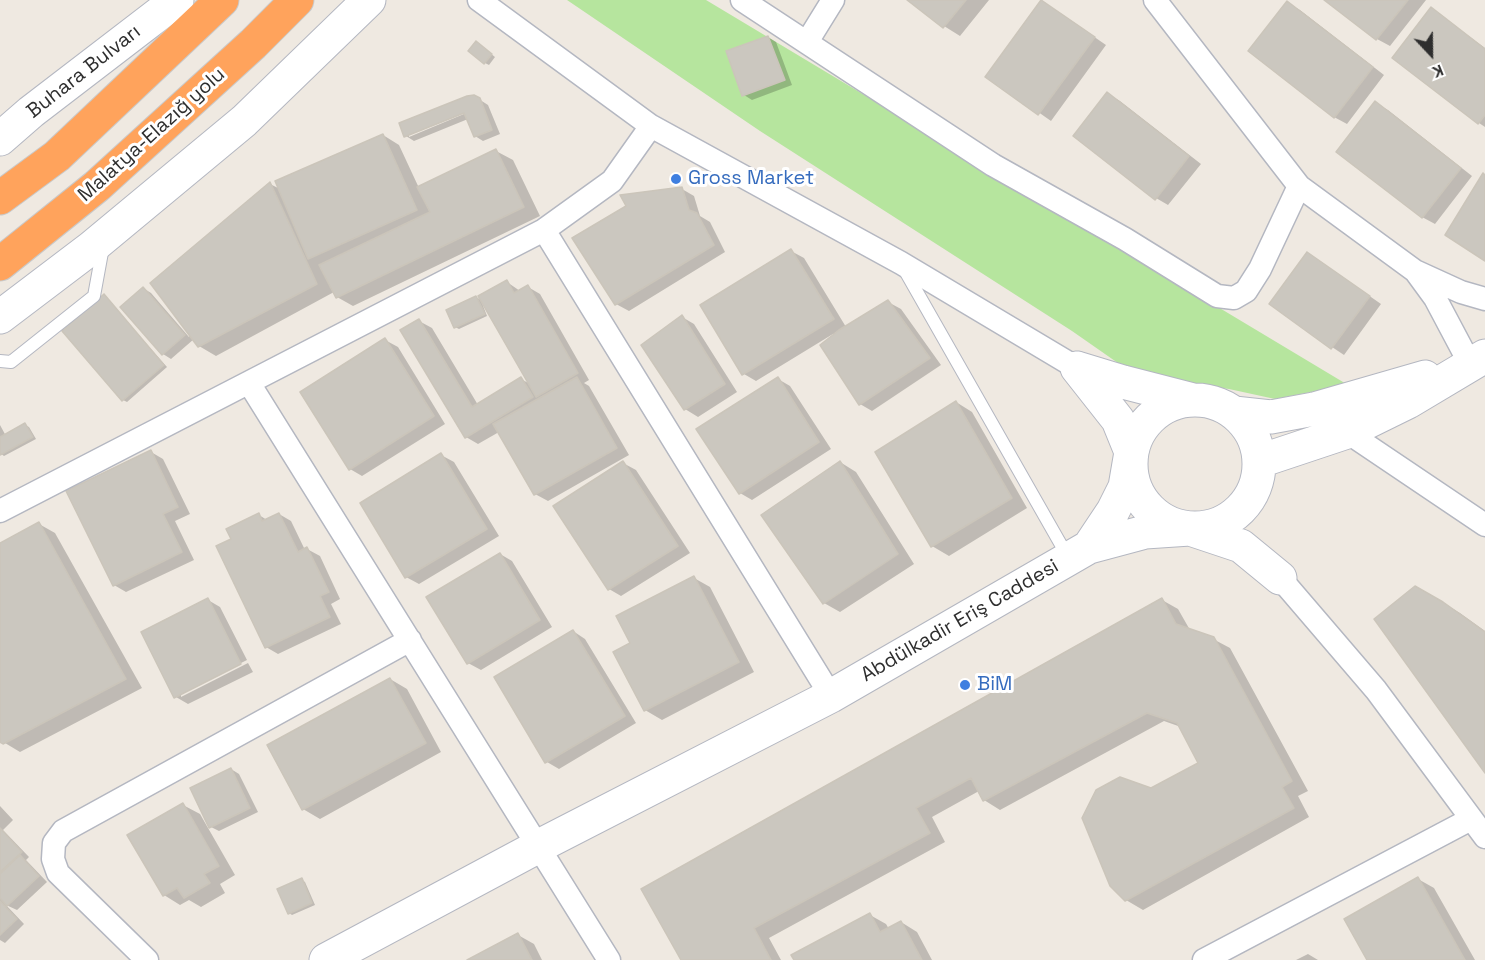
<!DOCTYPE html>
<html>
<head>
<meta charset="utf-8">
<style>
  body { margin:0 }
  #map { position:relative; width:1485px; height:960px; overflow:hidden; background:#efe9e1; font-family:"Space Grotesk",sans-serif }
  canvas { display:block }
  .north { position:absolute; left:1401px; top:24px; width:60px; height:60px; -webkit-text-stroke:4px #fff; paint-order:stroke; rotate:158deg; font-size:16px; font-weight:700; line-height:24px; text-align:center; color:#2e2e2e }
  .north::after { content:''; display:block; margin:auto; width:21px; height:27px; background:#2e2e2e; clip-path:polygon(50% 0,100% 100%,50% 72%,0 100%) }
</style>
</head>
<body>
<div id="map">
<canvas width="1485" height="960"></canvas>
<div class="north">K</div>
</div>
<script>
const ctx = document.querySelector('canvas').getContext('2d');
ctx.lineJoin = 'round';
function paint(path, color) { ctx.fillStyle = color; ctx.fill(path, 'evenodd'); }
const poly = rows => new Path2D(rows.map(r => 'M' + r).join(''));
function stroke(path, color, width, dash) { ctx.strokeStyle = color; ctx.lineWidth = width; ctx.lineCap = dash ? 'butt' : 'round'; ctx.setLineDash(dash || []); ctx.stroke(path); }
function label(font, color, halo, rows, align = 'center') {
  ctx.font = font + ' "Space Grotesk",sans-serif'; ctx.lineWidth = 6; ctx.setLineDash([]); ctx.textBaseline = 'middle'; ctx.strokeStyle = halo; ctx.fillStyle = color; for (const [text, x, y, turn = 0] of rows) {
    ctx.save(); ctx.translate(x, y); ctx.rotate((+turn || 0) * Math.PI / 180); ctx.textAlign = isNaN(turn) ? turn : align; if (halo) ctx.strokeText(text, 0, 0); ctx.fillText(text, 0, 0); ctx.restore();
  }
}
paint(poly([
  [567,0,706,0,1348,385,1275,399,1229,389,1138,377,1072,331,760,131]
]), '#b6e59e');
paint(poly([
  [909,0,989,0,960,36,944,26],
  [1327,0,1426,0,1390,46,1377,39],
  [1042,1,1106,45,1051,121,987,76],
  [1287,3,1300,10,1384,75,1347,124,1334,117],
  [1432,9,1485,48,1485,127,1479,123],
  [768,37,776,42,792,85,752,100,744,95],
  [480,45,495,57,489,65,485,63],
  [1108,94,1120,101,1201,164,1168,205,1156,198],
  [474,96,488,105,500,134,483,141,475,136,468,119,414,141,406,136,401,124],
  [470,108,471,111,409,137,409,134],
  [1375,103,1388,110,1472,176,1435,224,1422,217],
  [383,135,399,145,419,188,496,151,513,160,540,216,353,306,337,297,334,292,216,356,199,346,194,339,171,359,163,354,122,307,143,288,151,293,189,337,270,184,280,189],
  [682,189,694,196,700,216,710,222,725,252,629,311,616,304],
  [791,251,804,258,846,327,888,302,901,309,941,365,872,411,860,404,833,334,756,381,744,374],
  [1308,253,1381,304,1344,355,1332,347],
  [507,282,520,291,528,287,540,294,589,380,584,383,589,386,629,455,548,501,535,494,499,432,478,444,466,437,419,321,432,328,478,405,521,379,530,384,484,302,482,303,487,316,459,329,455,327,476,297,483,301],
  [104,296,167,367,127,402,123,400],
  [682,317,694,324,737,392,698,417,685,409,643,345],
  [385,340,398,347,445,424,362,476,350,469],
  [778,379,790,386,831,449,752,500,740,493],
  [956,402,972,412,1027,508,949,556,932,546,877,453],
  [0,425,6,436,25,425,29,427,36,439,4,456,0,453],
  [151,452,163,459,190,514,175,521,194,560,126,592,114,585],
  [441,455,454,462,499,536,419,584,406,577],
  [840,462,856,472,914,564,840,612,824,603],
  [623,463,636,470,690,553,621,596,609,589],
  [279,514,291,521,305,550,307,549,320,556,340,599,331,604,341,624,278,654,266,647,233,540,259,515,267,520],
  [39,524,55,533,142,688,20,752,0,740,0,545],
  [500,554,512,561,552,627,481,670,468,663],
  [694,578,710,587,754,672,662,720,645,710,632,644],
  [1415,587,1460,613,1485,631,1485,770],
  [208,600,220,607,247,660,181,693,181,697,248,663,253,672,188,704,176,697],
  [1162,600,1178,609,1190,630,1213,639,1230,648,1308,791,1298,796,1309,817,1143,910,1126,900,1151,790,1200,763,1181,727,1164,721,1000,810,984,800,979,791,932,817,945,842,769,938,781,960,683,960],
  [573,631,585,639,636,723,559,769,547,762,496,678],
  [390,679,407,689,441,752,320,819,303,809],
  [231,769,239,774,258,812,219,831,211,827],
  [183,805,200,814,235,875,220,884,225,893,201,907,189,900,180,905,164,895],
  [0,806,13,820,3,830,29,857,26,860,47,882,17,910,6,905,24,924,5,943,0,940],
  [1418,879,1434,888,1475,960,1369,960],
  [302,880,305,882,315,905,292,915,289,913],
  [870,915,886,924,889,929,901,922,917,932,932,960,795,960],
  [518,935,534,944,542,960,471,960],
  [1308,954,1318,960,1296,960]
]), '#0003');
const building = poly([
  [907,0,966,0,943,28,907,0],
  [1041,0,1095,37,1038,115,985,77,1041,0],
  [1324,0,1408,0,1376,40,1324,0],
  [1287,1,1373,67,1334,118,1248,51,1287,1],
  [1431,7,1485,49,1485,115,1478,124,1392,58,1431,7],
  [768,36,785,80,742,96,726,51,768,36],
  [476,41,492,54,484,64,468,51,476,41],
  [1107,92,1189,156,1155,200,1073,136,1107,92],
  [474,95,480,98,492,130,474,137,464,113,404,137,399,123,467,96,474,95],
  [1375,101,1461,168,1422,218,1336,152,1375,101],
  [383,134,417,210,308,259,275,181,383,134],
  [496,149,524,207,336,298,319,265,430,212,417,187,496,149],
  [1483,173,1485,175,1485,261,1445,235,1483,173],
  [270,182,317,284,198,347,150,283,270,182],
  [682,187,689,210,697,213,714,245,615,305,572,238,626,206,620,195,682,187],
  [791,249,834,319,742,375,700,305,791,249],
  [1307,252,1370,296,1331,349,1269,304,1307,252],
  [507,280,514,293,528,285,578,373,536,397,478,296,507,280],
  [143,287,185,335,162,355,120,307,143,287],
  [104,294,164,365,122,401,62,331,104,294],
  [476,296,485,314,454,328,446,310,476,296],
  [888,300,930,358,859,405,820,345,839,330,888,300],
  [682,315,725,384,684,410,641,345,682,315],
  [419,319,472,407,521,377,533,397,465,438,400,330,419,319],
  [385,338,434,416,349,470,300,392,385,338],
  [577,377,617,448,534,495,493,424,577,377],
  [778,377,819,442,739,494,696,429,778,377],
  [956,401,1012,498,931,547,875,452,956,401],
  [25,423,33,437,0,455,0,437,25,423],
  [151,450,178,507,163,514,182,552,113,586,66,491,151,450],
  [441,453,487,529,405,578,360,503,441,453],
  [623,461,678,546,608,590,553,506,623,461],
  [840,461,898,554,823,604,761,515,840,461],
  [259,513,262,521,279,513,298,552,307,547,329,592,320,596,330,617,265,648,216,546,231,539,226,529,259,513],
  [39,522,126,679,3,744,0,742,0,543,39,522],
  [500,553,540,620,467,664,426,597,500,553],
  [694,576,739,662,644,711,613,652,630,643,616,616,694,576],
  [1415,586,1443,602,1485,632,1485,773,1374,619,1415,586],
  [208,598,241,664,174,698,141,632,208,598],
  [1162,598,1176,624,1214,637,1292,781,1282,787,1294,808,1125,901,1110,886,1082,818,1096,790,1120,777,1151,788,1198,763,1177,723,1147,713,983,801,971,778,916,808,930,833,754,928,771,960,681,960,641,889,1162,598],
  [573,630,625,716,545,763,494,677,573,630],
  [390,678,426,743,302,810,267,745,390,678],
  [231,768,250,808,209,828,190,788,231,768],
  [183,803,219,866,204,874,210,883,184,898,177,888,163,896,127,835,183,803],
  [0,828,22,852,0,872,0,828],
  [20,855,39,876,7,906,0,898,0,874,20,855],
  [1418,877,1465,960,1367,960,1344,919,1418,877],
  [302,878,312,903,288,914,277,889,302,878],
  [0,901,17,919,0,935,0,901],
  [870,913,880,932,901,921,922,960,794,960,791,955,870,913],
  [518,933,532,960,467,960,518,933]
]);
paint(building, '#cbc7bf');
stroke(building, '#cbc5ba', 1.5);
const lane = poly([
  [904,269,1068,557],
  [0,361,11,362,94,296,103,247]
]);
const street = poly([
  [479,0,651,126,901,263,1077,368],
  [742,0,993,165,1125,239,1217,296,1234,298,1246,291,1260,269,1299,186],
  [1155,0,1299,186,1415,271,1461,292,1485,299],
  [807,42,833,0],
  [544,230,831,696],
  [1416,272,1435,298,1470,364],
  [249,383,609,960],
  [1347,432,1485,525],
  [0,511,544,230,612,181,651,126],
  [1280,578,1376,690,1485,837],
  [147,960,58,873,53,859,54,843,63,831,410,640],
  [1204,960,1471,819]
]);
const secondary = poly([
  [0,139,31,112,177,0],
  [0,317,91,248,244,121,369,0],
  [1077,368,1118,420,1131,452,1125,487,1113,511,1089,547],
  [1077,368,1123,382,1193,400],
  '1131 464a64 64 0 1 1 128 0a64 64 0 1 1-128 0Z',
  [1234,413,1271,417,1314,409,1425,377],
  [1260,461,1347,432,1408,402,1485,356],
  [326,960,539,846,831,696,1089,547,1145,532,1190,529,1241,546,1280,578]
]);
const highway = poly([
  [0,198,57,156,222,0],
  [0,264,97,186,253,44,297,0]
]);
stroke(lane, '#b4b7c1', 14);
stroke(street, '#b4b7c1', 25);
stroke(secondary, '#b4b7c1', 35);
stroke(highway, '#c9c9c9', 35);
stroke(lane, '#fff', 12);
stroke(street, '#fff', 22);
stroke(secondary, '#fff', 33);
stroke(highway, '#ffa35c', 33);
for (const [x, y, r, color] of [
  [676,179,6,"#3f7fe0"],
  [965,685,6,"#3f7fe0"]
]) { const dot = new Path2D(); dot.arc(x, y, r, 0, 2 * Math.PI); ctx.fillStyle = color; ctx.fill(dot); stroke(dot, '#fff', 2); }
label('20px', '#2e2e2e', '#fff', [
  ["Buhara Bulvarı",84,72,-38],
  ["Malatya-Elazığ yolu",152,135,-42],
  ["Abdülkadir Eriş Caddesi",960,621,-30]
]);
label('20px', '#366cbe', '#fff', [
  ["Gross Market",688,179],
  ["BiM",977,685]
], 'left');
</script>
</body>
</html>
